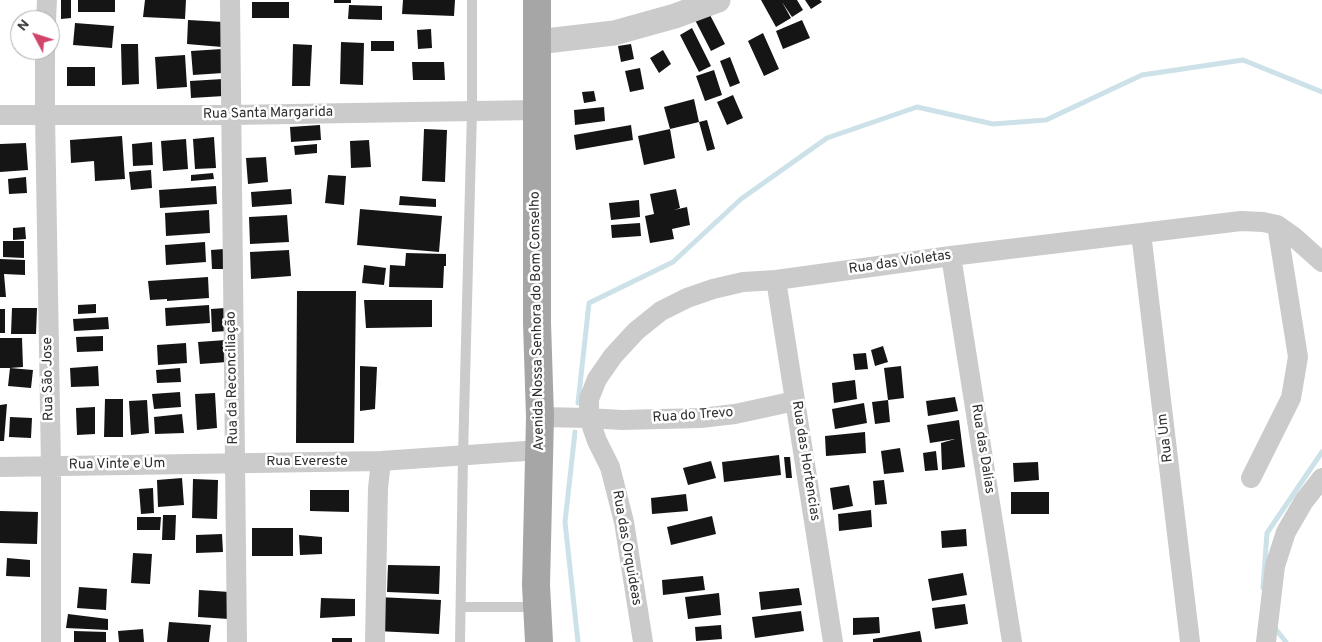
<!DOCTYPE html>
<html>
<head>
<meta charset="utf-8">
<style>
  body { margin:0 }
  #map { position:relative; width:1322px; height:642px; overflow:hidden; background:#fff; font-family:Overpass,sans-serif }
  canvas { display:block }
  .north { position:absolute; left:10px; top:10px; width:50px; height:50px; box-sizing:border-box; background:#fff; border:1px solid #ababab; border-radius:50%; rotate:310deg; font-size:14px; font-weight:700; line-height:20px; text-align:center; color:#2e2e2e }
  .north::after { content:''; display:block; margin:auto; width:18px; height:22px; background:#d1456a; clip-path:polygon(50% 0,100% 100%,50% 72%,0 100%) }
</style>
</head>
<body>
<div id="map">
<canvas width="1322" height="642"></canvas>
<div class="north">N</div>
</div>
<script>
const ctx = document.querySelector('canvas').getContext('2d');
ctx.lineJoin = 'round';
const poly = rows => new Path2D(rows.map(r => 'M' + r).join(''));
function stroke(path, color, width, dash) { ctx.strokeStyle = color; ctx.lineWidth = width; ctx.lineCap = dash ? 'butt' : 'round'; ctx.setLineDash(dash || []); ctx.stroke(path); }
function paint(path, color) { ctx.fillStyle = color; ctx.fill(path, 'evenodd'); }
function label(font, color, halo, rows, align = 'center') {
  ctx.font = font + ' Overpass,sans-serif'; ctx.lineWidth = 5; ctx.setLineDash([]); ctx.textBaseline = 'middle'; ctx.strokeStyle = halo; ctx.fillStyle = color; for (const [text, x, y, turn = 0] of rows) {
    ctx.save(); ctx.translate(x, y); ctx.rotate((+turn || 0) * Math.PI / 180); ctx.textAlign = isNaN(turn) ? turn : align; if (halo) ctx.strokeText(text, 0, 0); ctx.fillText(text, 0, 0); ctx.restore();
  }
}
stroke(poly([
  [578,403,589,303,673,262,741,199,827,138,917,107,993,124,1046,120,1142,75,1243,60,1322,92],
  [575,432,565,522,578,642],
  [1263,588,1267,533,1322,452],
  [1274,627,1286,642]
]), '#cce2e8', 5);
paint(poly([
  [61,0,71,0,71,18,61,19],
  [78,0,115,0,115,12,78,12],
  [145,0,186,0,185,19,143,17],
  [334,0,351,0,351,3,334,3],
  [403,0,455,0,454,16,402,14],
  [761,0,797,0,803,10,792,17,782,2,791,18,776,27],
  [805,0,820,0,822,2,811,9],
  [252,2,289,2,289,18,252,18],
  [349,5,382,6,382,20,348,19],
  [709,13,725,44,711,51,695,20],
  [188,20,224,22,222,47,187,44],
  [802,20,810,38,783,49,776,31],
  [75,23,114,26,112,48,73,45],
  [692,28,711,66,699,72,680,35],
  [431,29,432,48,418,49,417,30],
  [763,33,779,69,764,76,748,41],
  [371,41,394,41,394,51,371,51],
  [341,42,364,43,363,85,340,84],
  [121,44,138,44,139,84,122,85],
  [293,44,312,45,310,86,292,86],
  [631,44,634,59,621,62,618,46],
  [222,49,223,73,193,75,191,51],
  [663,50,671,64,659,73,650,58],
  [185,55,187,87,157,89,155,57],
  [730,57,740,83,730,87,720,61],
  [412,62,444,62,445,80,413,80],
  [67,67,95,67,95,86,67,86],
  [640,68,644,89,630,92,625,71],
  [714,70,722,95,705,101,696,76],
  [223,79,224,96,191,98,190,81],
  [594,91,596,101,584,103,582,92],
  [733,95,743,118,727,125,717,102],
  [694,99,699,122,670,129,675,158,644,165,638,136,670,129,664,107],
  [604,107,605,121,575,125,574,110],
  [707,120,715,149,707,151,699,122],
  [320,125,321,140,291,142,290,127],
  [631,125,633,140,576,150,574,135],
  [424,129,447,130,445,182,422,181],
  [122,136,125,179,95,181,94,161,71,163,70,140],
  [214,137,216,168,195,169,193,139],
  [186,139,188,169,163,171,161,141],
  [369,140,371,167,351,168,350,141],
  [152,142,153,165,133,166,132,144],
  [26,143,28,170,0,172,0,144],
  [317,144,317,153,295,155,294,146],
  [266,157,268,182,248,184,246,158],
  [151,170,152,188,131,190,129,172],
  [213,173,214,179,191,181,191,175],
  [328,175,346,176,344,205,325,203],
  [26,177,27,193,9,194,8,179],
  [216,186,217,204,160,208,159,190],
  [291,189,292,204,252,207,251,192],
  [676,189,680,208,674,210,687,207,690,225,672,229,674,239,650,243,645,216,654,214,650,194],
  [400,196,436,199,436,207,399,205],
  [639,200,640,217,611,220,609,203],
  [360,209,442,216,439,252,357,245],
  [209,210,210,233,166,236,165,213],
  [287,215,289,242,250,244,249,217],
  [640,223,641,236,612,238,611,225],
  [25,227,26,239,13,240,13,228],
  [3,241,24,241,24,258,3,257],
  [205,242,206,262,166,265,165,245],
  [224,249,226,269,212,269,211,250],
  [289,250,291,276,251,279,250,252],
  [406,253,446,254,446,266,444,266,443,288,389,287,390,265,405,266],
  [0,259,25,260,25,275,4,274,6,297,0,297],
  [364,265,386,268,384,285,362,283],
  [208,277,209,298,167,301,167,299,150,300,148,281],
  [297,291,356,291,354,443,296,443],
  [364,300,432,300,432,327,366,328],
  [96,304,96,313,78,314,78,305],
  [209,305,210,323,166,326,165,308],
  [12,308,37,308,36,334,11,334],
  [225,308,227,331,212,332,211,309],
  [0,309,5,309,5,333,0,333],
  [108,317,109,329,74,331,73,319],
  [103,336,103,351,77,352,76,337],
  [0,338,22,338,23,367,10,368,33,370,31,388,8,386,10,368,0,368],
  [226,340,227,362,200,364,198,342],
  [186,343,187,363,158,365,157,345],
  [883,346,888,362,875,366,871,350],
  [866,353,868,369,855,370,853,354],
  [98,366,99,386,71,387,70,368],
  [360,366,377,367,375,409,360,411],
  [901,366,904,398,888,400,884,368],
  [180,368,181,382,157,383,156,370],
  [855,380,857,399,834,403,832,383],
  [180,392,181,407,154,409,152,394],
  [215,393,217,428,197,430,195,394],
  [955,397,958,411,928,416,926,401],
  [105,399,123,399,123,437,104,437],
  [147,400,149,433,131,435,129,401],
  [888,400,890,422,875,424,872,402],
  [864,403,867,423,835,429,832,409],
  [7,404,4,441,0,441,0,405],
  [95,407,95,434,77,435,76,408],
  [182,414,184,433,155,434,154,417],
  [10,417,32,418,31,438,9,437],
  [959,420,965,467,942,470,941,443,955,439,930,443,927,425],
  [865,432,866,453,826,456,825,436],
  [900,448,904,472,884,474,881,451],
  [936,451,938,470,925,471,923,453],
  [779,455,781,475,724,482,722,462],
  [784,457,790,457,792,478,786,478],
  [711,461,716,478,688,485,683,468],
  [1038,462,1039,480,1014,482,1013,463],
  [182,478,184,505,158,507,157,480],
  [193,479,218,480,217,519,192,518],
  [884,480,887,504,875,505,873,481],
  [849,485,853,506,833,510,830,488],
  [153,488,154,513,141,514,139,489],
  [310,490,349,490,349,512,310,511],
  [1011,492,1049,492,1049,514,1011,514],
  [686,494,688,511,652,514,651,498],
  [871,510,872,527,839,531,838,514],
  [0,511,38,512,37,544,0,543],
  [163,515,176,515,175,540,162,540],
  [712,516,716,534,671,545,667,527],
  [137,517,161,517,160,530,137,530],
  [252,528,293,528,293,556,252,556],
  [966,529,967,546,942,548,941,531],
  [222,534,223,552,196,553,196,535],
  [299,535,322,537,322,554,300,555],
  [133,553,152,554,150,584,131,583],
  [7,558,30,560,30,577,6,576],
  [388,565,440,566,439,594,387,592],
  [963,573,967,595,932,601,928,579],
  [703,576,705,590,663,595,662,580],
  [79,587,107,589,106,610,77,608],
  [799,588,802,605,761,610,759,592],
  [199,590,230,592,229,619,198,617],
  [719,593,721,615,688,619,685,597],
  [378,597,441,600,439,634,376,631],
  [321,598,355,599,355,616,320,618],
  [965,604,968,624,935,629,932,608],
  [801,611,804,631,755,638,752,617],
  [68,614,108,619,108,630,66,628],
  [879,617,880,633,853,635,853,618],
  [169,622,211,625,209,642,167,642],
  [721,625,722,639,696,641,695,627],
  [143,629,144,642,119,642,118,631],
  [74,631,106,632,106,642,74,642],
  [920,631,922,642,873,642,873,639],
  [332,638,352,638,352,642,332,642]
]), '#151515');
stroke(poly([
  [461,607,537,607],
  [460,642,463,456,472,111,472,0]
]), '#cbcbcb', 10);
stroke(poly([
  [230,0,237,642],
  [46,20,47,0],
  [45,50,45,115,51,467,51,642],
  [0,115,231,115,536,110],
  [1141,233,1190,642],
  [951,256,1012,642],
  [776,280,833,642],
  [795,401,735,414,701,418,622,420,589,418,589,399,597,379,613,356,636,331,661,311,687,298,713,289,743,282,776,280,951,256,1241,221,1263,222,1277,225,1294,237,1322,262],
  [540,417,589,418,597,441,610,467,624,522,643,642],
  [0,467,381,461,540,450],
  [1251,478,1291,398,1298,357,1277,225],
  [375,642,378,488,381,461],
  [1266,642,1275,566,1286,532,1304,501,1322,478]
]), '#cbcbcb', 20);
stroke(poly([
  [537,42,614,33,675,16,718,0]
]), '#cbcbcb', 25);
stroke(poly([
  [537,0,537,323,540,417,536,585,539,642]
]), '#a6a6a6', 28);
label('14px', '#2e2e2e', '#fff', [
  ["Rua Santa Margarida",268,114,-1],
  ["Rua das Violetas",900,263,-8],
  ["Avenida Nossa Senhora do Bom Conselho",538,321,-91],
  ["Rua da Reconciliação",233,378,-91],
  ["Rua São Jose",49,379,-91],
  ["Rua do Trevo",693,416,-4],
  ["Rua Um",1166,438,-97],
  ["Rua das Dalias",982,449,81],
  ["Rua das Hortencias",805,461,81],
  ["Rua Evereste",307,462],
  ["Rua Vinte e Um",117,465,-1],
  ["Rua das Orquideas",626,548,80]
]);
</script>
</body>
</html>
